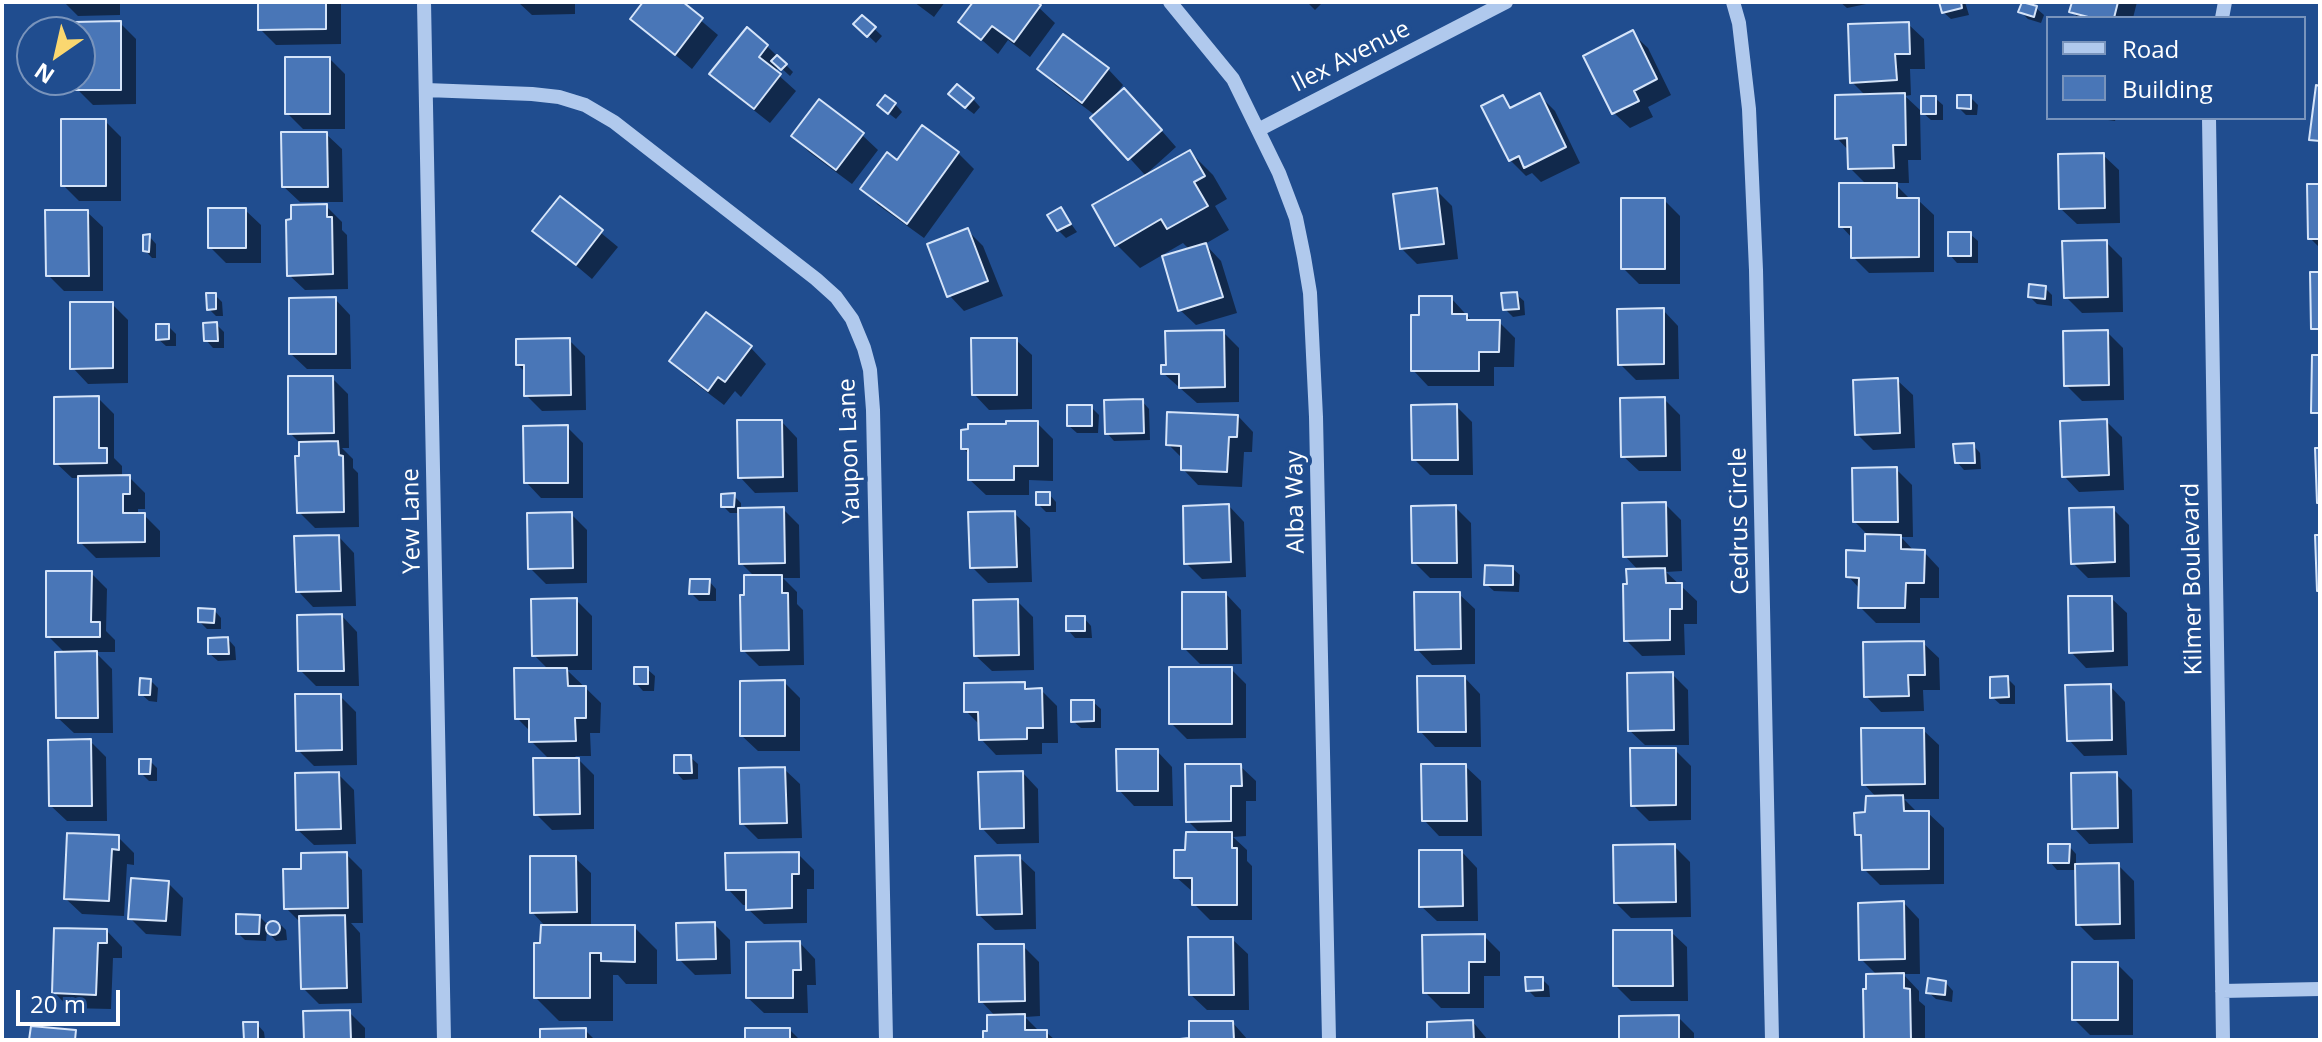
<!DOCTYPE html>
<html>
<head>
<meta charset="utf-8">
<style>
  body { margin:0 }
  #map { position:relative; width:2322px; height:1042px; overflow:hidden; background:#204d8f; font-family:"Open Sans",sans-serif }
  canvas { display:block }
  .frame { position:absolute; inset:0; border:4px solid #fff; pointer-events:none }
  .legend { position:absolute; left:2046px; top:16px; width:260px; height:104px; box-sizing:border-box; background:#204d8f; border:2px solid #7994bc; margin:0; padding:10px 14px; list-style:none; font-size:24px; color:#fff }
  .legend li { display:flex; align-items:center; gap:16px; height:40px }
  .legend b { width:40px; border:2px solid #7994bc }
  .north { position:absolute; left:16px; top:16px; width:80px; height:80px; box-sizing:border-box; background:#204d8f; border:2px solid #7994bc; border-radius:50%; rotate:214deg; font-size:22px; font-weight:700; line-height:32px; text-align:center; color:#fff }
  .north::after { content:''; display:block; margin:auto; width:28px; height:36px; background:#fad770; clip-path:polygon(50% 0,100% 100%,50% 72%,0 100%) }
  .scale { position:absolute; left:16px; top:990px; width:104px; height:36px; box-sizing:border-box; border:4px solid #fff; border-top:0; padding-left:10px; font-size:24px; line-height:28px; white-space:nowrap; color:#fff; -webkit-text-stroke:6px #204d8f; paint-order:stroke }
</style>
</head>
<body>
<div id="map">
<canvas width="2322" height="1042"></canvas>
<div class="frame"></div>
<ul class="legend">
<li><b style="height:10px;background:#b0c9ed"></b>Road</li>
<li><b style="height:22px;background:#4976b7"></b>Building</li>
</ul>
<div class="north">N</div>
<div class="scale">20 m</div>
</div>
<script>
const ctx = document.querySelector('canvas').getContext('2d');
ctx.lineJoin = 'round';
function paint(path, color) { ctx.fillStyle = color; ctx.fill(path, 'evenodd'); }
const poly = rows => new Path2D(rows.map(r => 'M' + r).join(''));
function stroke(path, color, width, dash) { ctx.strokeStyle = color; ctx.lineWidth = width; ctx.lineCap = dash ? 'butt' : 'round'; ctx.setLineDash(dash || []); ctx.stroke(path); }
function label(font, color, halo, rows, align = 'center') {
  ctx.font = font + ' "Open Sans",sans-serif'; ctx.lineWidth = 8; ctx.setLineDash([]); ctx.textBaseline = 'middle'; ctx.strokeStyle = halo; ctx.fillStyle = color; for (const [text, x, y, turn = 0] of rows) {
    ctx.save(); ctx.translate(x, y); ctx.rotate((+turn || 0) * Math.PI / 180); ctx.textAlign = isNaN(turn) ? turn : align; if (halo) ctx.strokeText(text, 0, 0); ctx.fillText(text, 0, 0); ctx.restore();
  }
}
paint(poly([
  [64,2,120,2,120,15,78,16],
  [259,2,341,2,341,44,276,45,260,29],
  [518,2,575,2,575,14,532,15],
  [646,2,679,2,718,35,692,69,633,19],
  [914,2,945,2,934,17],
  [976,2,1033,2,1055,23,1030,57,1008,40,998,54,961,22],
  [1307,2,1323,2,1315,10],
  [1840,2,1876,2,1847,8],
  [1941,2,1965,2,1969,15,1951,19,1943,12],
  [2074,2,2137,2,2133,18,2078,18,2072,11],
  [2036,8,2044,15,2041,23,2028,19,2021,12],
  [862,17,882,36,876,43,856,24],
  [120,23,136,39,136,104,93,105,77,89,77,80,80,80,80,32,77,32],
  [1908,24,1924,39,1925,69,1910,69,1911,95,1905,96,1920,110,1921,160,1908,160,1909,183,1894,183,1911,200,1918,200,1934,215,1934,272,1869,273,1853,257,1853,239,1841,226,1867,185,1850,168,1849,151,1837,138,1866,96,1852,82],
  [1632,33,1648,48,1671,95,1648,107,1653,117,1630,128,1614,113],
  [767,46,793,72,790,76,779,66,775,72,796,91,770,123,727,89,711,74],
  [330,59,345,74,345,129,303,129,287,113],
  [1039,69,1108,69,1123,85,1114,97,1140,106,1176,147,1145,175,1093,118,1096,116,1055,85],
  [1539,95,1555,111,1580,163,1541,182,1532,173,1526,176,1510,160,1503,98,1513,108],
  [1970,97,1978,105,1977,115,1966,115,1959,108],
  [1935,98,1943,105,1943,120,1931,120,1923,113],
  [973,99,980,107,974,114,958,102],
  [895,104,902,112,896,119,887,112],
  [2094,118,2116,118,2115,121],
  [105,121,121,137,121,201,79,201,63,185],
  [923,128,958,153,974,169,924,238,878,205,863,189,897,162],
  [326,134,342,149,343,202,300,202,284,187],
  [862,135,878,150,852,184,809,152,793,136],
  [1190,152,1213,175,1227,199,1215,206,1229,230,1205,244,1221,261,1237,313,1196,325,1180,310,1190,250,1183,243,1140,268,1117,245],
  [2103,155,2119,170,2120,223,2077,224,2061,209],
  [2320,186,2320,248,2310,238],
  [1436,190,1452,206,1458,259,1417,264,1401,248],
  [560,199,618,247,592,279,535,231],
  [1664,200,1680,216,1680,284,1639,284,1623,268],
  [326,206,342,222,342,230,347,235,348,289,305,290,289,275],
  [245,210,261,225,261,263,226,263,210,247],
  [1061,210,1077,232,1066,238,1058,230],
  [87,212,103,227,103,291,64,291,48,275],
  [967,230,983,246,1003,296,964,311,949,295],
  [1970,234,1978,241,1978,263,1957,263,1950,255],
  [149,236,156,244,156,258,152,258,145,250],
  [2106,242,2122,258,2123,312,2082,313,2066,297],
  [2045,288,2052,295,2052,306,2037,304,2030,297],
  [1516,294,1524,301,1525,315,1513,317,1505,309],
  [215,295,222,302,223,316,216,316,209,309],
  [1451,298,1473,322,1499,322,1515,338,1514,367,1494,367,1494,386,1428,386,1413,370,1421,317],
  [335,299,350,315,351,369,307,369,291,354],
  [112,304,128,320,128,383,88,384,73,368],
  [1663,310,1678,326,1679,379,1636,380,1620,364],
  [706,315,751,348,766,364,741,397,735,391,724,405,687,377,671,361],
  [216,324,224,332,224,348,213,348,206,340],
  [168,326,176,334,176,346,166,346,158,339],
  [1223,332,1239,348,1239,402,1197,403,1163,373],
  [2107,332,2123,348,2124,400,2082,401,2066,385],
  [569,340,585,356,586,410,542,411,526,395,526,373,518,365],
  [1016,340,1032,355,1032,409,989,410,974,394],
  [332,378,348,394,349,448,342,448,353,459,353,468,358,473,359,527,315,528,299,512,301,444,290,433],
  [1897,380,1913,395,1915,448,1873,450,1857,434],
  [98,398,114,414,114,458,122,466,122,478,129,477,145,493,145,509,138,509,138,515,144,515,160,531,160,557,96,558,80,542,80,478,72,478,56,463],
  [1664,399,1680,415,1681,471,1639,471,1623,456],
  [1142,401,1149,409,1150,440,1114,441,1107,433],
  [1456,406,1472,422,1473,475,1430,475,1414,459],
  [1091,407,1099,415,1098,433,1077,433,1069,426],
  [1238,416,1253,432,1252,452,1244,452,1242,487,1198,485,1183,469,1183,459,1168,444],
  [2106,421,2122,437,2124,490,2079,492,2064,476],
  [782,422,797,438,798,492,755,493,740,477],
  [1037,423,1053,439,1053,481,1029,480,1029,495,986,495,970,480,970,455,963,448],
  [567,427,583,443,583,498,541,498,526,482],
  [1973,445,1980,453,1981,469,1964,470,1957,462],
  [1896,469,1912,485,1913,537,1901,537,1915,552,1924,552,1939,568,1939,598,1920,598,1920,623,1876,623,1860,607,1860,589,1848,576,1867,553,1867,534,1855,522],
  [1049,494,1056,502,1056,512,1046,512,1038,504],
  [734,496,741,503,741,510,783,509,799,525,800,578,783,578,797,592,797,604,803,610,804,665,759,666,743,650,746,597,755,577,741,563,740,513,730,513,723,506],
  [1665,504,1681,520,1682,571,1666,572,1697,601,1697,624,1684,624,1685,655,1642,656,1626,640,1629,586,1639,571,1625,556],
  [1229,506,1244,522,1246,577,1202,579,1186,563],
  [1455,507,1471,523,1472,578,1430,578,1414,562],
  [2113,509,2129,525,2130,577,2088,578,2073,563],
  [1014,513,1030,528,1032,582,988,583,972,567],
  [571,514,587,530,587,583,546,584,530,568],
  [339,537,354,553,356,606,313,607,298,591],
  [1512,568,1520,575,1519,592,1494,591,1486,584],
  [91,573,107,589,106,631,115,640,115,652,95,652,112,669,113,733,74,733,58,718,66,654,48,636],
  [709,581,716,589,716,601,699,601,691,593],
  [1226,594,1241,610,1242,664,1200,664,1184,648],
  [1459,594,1475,609,1475,664,1432,665,1417,649],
  [2111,598,2127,613,2128,666,2086,668,2071,652],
  [576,600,592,616,592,670,567,670,601,703,600,733,590,733,591,756,575,756,594,775,594,829,552,830,536,814,550,760,531,741,531,732,517,718,549,670,534,655],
  [1017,601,1033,617,1034,670,992,671,976,656],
  [214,610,221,618,221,629,207,629,200,622],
  [342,616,357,632,359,686,316,686,300,670],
  [1084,618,1091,626,1092,638,1075,638,1068,630],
  [228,639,235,647,236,660,218,661,210,654],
  [1923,643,1939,658,1940,690,1923,690,1924,711,1881,712,1866,696],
  [647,669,655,676,654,691,643,691,636,683],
  [1231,669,1246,684,1246,738,1187,739,1171,723],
  [1672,674,1688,690,1689,745,1645,745,1629,730],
  [1465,678,1480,694,1481,747,1435,747,1420,731],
  [2007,678,2015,686,2015,704,2000,704,1992,697],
  [150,680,158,688,157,702,149,701,141,694],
  [784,682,800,698,800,751,758,751,742,736],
  [1024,684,1030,691,1041,690,1057,706,1058,743,1042,743,1042,754,996,755,981,739,980,725,966,711],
  [2110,686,2125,702,2127,755,2084,756,2069,740],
  [340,696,356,712,357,765,314,766,298,750],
  [1093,702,1101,709,1101,728,1081,728,1073,721],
  [1923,730,1939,745,1939,799,1904,799,1918,813,1928,813,1944,828,1944,884,1880,885,1864,869,1864,841,1857,834,1877,798,1864,784],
  [90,741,106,757,107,821,67,821,51,806],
  [1675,750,1691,766,1691,820,1649,821,1633,805],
  [1157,751,1172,767,1173,806,1134,806,1119,790],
  [690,757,698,764,698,779,683,780,676,772],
  [150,761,157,768,157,781,149,781,141,773],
  [1240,766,1256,781,1256,801,1246,801,1246,836,1233,837,1247,850,1247,861,1252,866,1252,920,1210,920,1194,904,1194,893,1176,877,1187,852,1201,834,1188,821],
  [1465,766,1481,781,1482,836,1439,836,1424,820],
  [784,769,800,784,802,838,758,839,742,823],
  [1023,773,1038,789,1039,843,997,844,982,828],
  [338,774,354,790,356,844,314,845,298,830],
  [2116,774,2132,790,2133,843,2089,844,2074,828],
  [118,837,134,853,134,865,127,864,124,916,82,914,66,899],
  [1674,846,1690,862,1691,917,1631,918,1616,903],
  [2069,846,2076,854,2076,866,2118,865,2134,881,2135,939,2094,940,2078,924,2077,870,2057,870,2050,862],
  [1462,852,1477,868,1478,921,1437,921,1421,906],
  [346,854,362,870,363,923,351,923,360,933,362,1003,319,1004,303,988,301,923,286,908],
  [798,854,814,870,814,889,807,889,807,923,764,924,748,909,748,905,743,905,728,889],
  [1019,857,1035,872,1036,929,995,930,979,915],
  [575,858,591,873,591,927,634,927,657,950,657,984,626,984,618,975,613,975,613,1021,559,1021,536,998,546,927,532,912],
  [168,883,183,898,181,936,146,934,130,918],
  [1904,903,1919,919,1920,974,1903,974,1919,991,1919,1001,1925,1006,1925,1040,1866,1040,1878,976,1861,959],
  [260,917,266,923,279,923,286,930,287,940,276,941,267,931,266,941,245,940,238,933],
  [714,924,730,940,731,974,695,975,679,959],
  [107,931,122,947,122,958,113,958,111,1009,69,1008,54,992],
  [1671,932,1687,947,1688,1001,1631,1001,1615,985],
  [1484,936,1500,952,1500,976,1484,976,1484,1008,1441,1008,1425,992],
  [1232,939,1248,954,1249,1010,1207,1010,1191,995],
  [800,943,815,959,816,985,807,985,808,1013,764,1013,748,998],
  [1023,946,1039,962,1040,1016,1025,1017,1040,1032,1046,1032,1055,1040,985,1040,996,1017,981,1001],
  [2117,964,2133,980,2133,1035,2090,1035,2074,1019],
  [1542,979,1549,986,1550,997,1535,997,1528,990],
  [1946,983,1953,991,1952,1002,1936,999,1928,992],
  [349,1012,365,1028,365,1040,306,1040],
  [1678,1017,1694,1033,1694,1040,1621,1040],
  [1473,1022,1488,1040,1429,1040],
  [1233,1023,1248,1040,1181,1040,1191,1040],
  [257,1024,264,1032,265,1040,247,1040],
  [585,1030,595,1040,542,1040],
  [790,1030,800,1040,747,1040]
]), '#0007');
const building = poly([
  [258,2,326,2,326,29,258,30,258,2],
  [643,2,683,2,703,18,675,55,630,19,643,2],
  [973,2,1037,2,1041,5,1014,42,992,26,981,40,958,22,973,2],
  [1939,2,1961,2,1962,8,1942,13,1939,2],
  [2022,2,2037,6,2034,17,2018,12,2022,2],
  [2072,2,2118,2,2114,18,2092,18,2069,12,2072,2],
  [862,15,876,27,867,37,853,24,862,15],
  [121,21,121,90,75,90,75,80,80,80,80,32,75,32,74,22,121,21],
  [1909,22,1910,54,1895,54,1897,80,1850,83,1848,24,1909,22],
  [747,27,768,45,759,57,781,74,754,109,709,74,747,27],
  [1633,30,1657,79,1634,91,1639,101,1612,114,1583,56,1633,30],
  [1063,34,1109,68,1082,103,1037,69,1063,34],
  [777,55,787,64,781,70,771,61,777,55],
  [285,57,330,57,330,114,285,114,285,57],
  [957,84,974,98,965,108,948,94,957,84],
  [2316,85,2320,86,2320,141,2309,140,2316,85],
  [1124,88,1162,130,1128,160,1090,118,1124,88],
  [1540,93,1566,147,1524,168,1519,156,1509,161,1481,106,1503,95,1510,108,1540,93],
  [1905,93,1906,145,1893,145,1894,168,1848,169,1847,138,1835,139,1835,95,1905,93],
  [885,95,896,103,888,114,877,105,885,95],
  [1957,95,1971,95,1971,109,1957,108,1957,95],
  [1921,96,1936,96,1936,114,1921,114,1921,96],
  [819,99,864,133,836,170,791,136,819,99],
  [61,119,106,119,106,186,61,186,61,119],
  [922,125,959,152,907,224,860,189,887,152,897,160,922,125],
  [281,132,327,132,328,187,282,187,281,132],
  [1190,150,1205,176,1194,182,1208,206,1167,229,1161,219,1115,246,1092,205,1190,150],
  [2104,153,2105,208,2059,209,2058,154,2104,153],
  [1839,183,1897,183,1897,198,1919,198,1919,257,1851,258,1851,227,1839,227,1839,183],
  [2307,184,2320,184,2320,239,2308,239,2307,184],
  [1437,188,1444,244,1400,249,1393,194,1437,188],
  [560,196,603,230,576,265,532,231,560,196],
  [1621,198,1665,198,1665,269,1621,269,1621,198],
  [327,204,327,217,332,217,333,274,287,276,286,220,291,219,291,205,327,204],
  [1061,207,1071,224,1057,231,1047,215,1061,207],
  [208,208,246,208,246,248,208,248,208,208],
  [45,210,88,210,89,276,46,276,45,210],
  [968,228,988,281,947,297,927,244,968,228],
  [1948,232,1971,232,1971,256,1948,256,1948,232],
  [150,234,149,252,143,251,143,235,150,234],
  [2107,240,2108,297,2064,298,2062,241,2107,240],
  [1206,243,1223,297,1178,311,1162,256,1206,243],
  [2310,272,2320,272,2320,329,2311,329,2310,272],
  [2029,284,2046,286,2045,299,2028,297,2029,284],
  [1517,292,1519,309,1503,310,1501,293,1517,292],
  [206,293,216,293,216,309,207,310,206,293],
  [1419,296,1452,296,1452,314,1467,314,1467,320,1500,320,1499,352,1479,352,1479,371,1411,371,1411,315,1419,315,1419,296],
  [336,297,336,354,289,354,289,298,336,297],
  [70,302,113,302,113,368,70,369,70,302],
  [1664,308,1664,364,1618,365,1617,309,1664,308],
  [706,312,752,346,725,382,718,377,708,391,669,361,706,312],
  [217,322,218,341,204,341,203,323,217,322],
  [156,324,169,324,169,339,156,340,156,324],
  [1224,330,1225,387,1179,388,1179,374,1161,374,1161,365,1166,365,1165,331,1224,330],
  [2108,330,2109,385,2064,386,2063,331,2108,330],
  [570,338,571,395,524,396,524,365,516,365,516,339,570,338],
  [971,338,1017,338,1017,395,972,395,971,338],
  [2312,355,2320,355,2320,413,2311,413,2312,355],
  [288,376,333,376,334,433,288,434,288,376],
  [1898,378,1900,433,1855,435,1853,380,1898,378],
  [99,396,99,448,107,448,107,463,54,464,54,397,99,396],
  [1665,397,1666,456,1621,457,1620,398,1665,397],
  [1143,399,1144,433,1105,434,1104,400,1143,399],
  [1457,404,1458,460,1412,460,1411,405,1457,404],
  [1067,405,1092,405,1092,426,1067,426,1067,405],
  [1167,412,1238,415,1237,437,1229,437,1227,472,1181,470,1181,446,1166,445,1167,412],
  [2107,419,2109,475,2062,477,2060,421,2107,419],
  [737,420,782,420,783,477,738,478,737,420],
  [1006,421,1038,421,1038,466,1014,466,1014,480,968,480,968,449,961,449,961,430,968,429,968,424,1006,424,1006,421],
  [568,425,568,483,524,483,523,426,568,425],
  [338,441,339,455,343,456,344,512,297,513,295,456,299,456,299,442,338,441],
  [1974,443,1975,463,1955,463,1953,444,1974,443],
  [2315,448,2320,448,2320,503,2317,503,2315,448],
  [1897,467,1898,522,1853,522,1852,468,1897,467],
  [130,475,130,494,123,494,123,513,145,513,145,542,78,543,78,476,130,475],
  [1036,492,1050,492,1050,505,1036,505,1036,492],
  [735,493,734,507,721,507,721,494,735,493],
  [1666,502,1667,556,1623,557,1622,503,1666,502],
  [1229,504,1231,562,1184,564,1183,506,1229,504],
  [1456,505,1457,563,1412,563,1411,506,1456,505],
  [784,507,785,563,739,564,738,508,784,507],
  [2114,507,2115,562,2071,564,2069,508,2114,507],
  [1015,511,1017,567,970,568,968,512,1015,511],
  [572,512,573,568,528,569,527,513,572,512],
  [1865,534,1901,535,1901,549,1925,550,1924,583,1906,583,1905,608,1858,608,1859,578,1846,577,1846,550,1865,551,1865,534],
  [339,535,341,591,296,592,294,536,339,535],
  [2315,535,2320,535,2320,591,2317,591,2315,535],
  [1485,565,1513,566,1513,585,1484,585,1485,565],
  [1665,568,1666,583,1682,583,1682,609,1670,609,1670,640,1624,641,1623,584,1627,584,1626,569,1665,568],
  [46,571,92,571,91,622,100,622,100,637,46,637,46,571],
  [744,575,782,575,782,593,788,593,789,650,741,651,740,595,744,595,744,575],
  [690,579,710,579,709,594,689,594,690,579],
  [1182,592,1226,592,1227,649,1182,649,1182,592],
  [1414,592,1460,592,1461,649,1415,650,1414,592],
  [2068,596,2112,596,2113,651,2069,653,2068,596],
  [577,598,577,655,532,656,531,599,577,598],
  [1018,599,1019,655,974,656,973,600,1018,599],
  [198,608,215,609,214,623,198,622,198,608],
  [342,614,344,671,298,671,297,615,342,614],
  [1066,616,1085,616,1085,631,1066,631,1066,616],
  [228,637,229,654,208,654,208,638,228,637],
  [1924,641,1925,675,1908,675,1909,696,1864,697,1863,642,1924,641],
  [97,651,98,718,56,718,55,652,97,651],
  [634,667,648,667,648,684,634,684,634,667],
  [1169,667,1232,667,1232,724,1169,724,1169,667],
  [514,668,567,668,568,686,586,686,586,718,575,718,576,741,529,742,529,719,515,719,514,668],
  [1673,672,1674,730,1628,731,1627,673,1673,672],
  [1417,676,1465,676,1466,732,1418,732,1417,676],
  [2008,676,2009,697,1990,698,1990,677,2008,676],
  [140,678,151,679,150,695,139,695,140,678],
  [785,680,785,736,740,736,740,681,785,680],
  [1025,682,1025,689,1042,688,1043,728,1027,728,1027,739,979,740,978,712,964,712,964,683,1025,682],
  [2111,684,2112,740,2067,741,2065,685,2111,684],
  [295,694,341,694,342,750,296,751,295,694],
  [1071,700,1094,700,1094,721,1071,722,1071,700],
  [1861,728,1924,728,1925,784,1862,785,1861,728],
  [91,739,92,806,49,806,48,740,91,739],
  [1630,748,1676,748,1676,805,1631,806,1630,748],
  [1116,749,1158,749,1158,791,1117,791,1116,749],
  [674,755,691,755,692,773,674,773,674,755],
  [533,758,579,758,580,814,534,815,533,758],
  [139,759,151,759,150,774,139,774,139,759],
  [1185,764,1241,764,1242,786,1231,786,1231,821,1186,822,1185,764],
  [1421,764,1466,764,1467,821,1422,821,1421,764],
  [785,767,787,823,740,824,739,768,785,767],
  [1023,771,1024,828,980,829,978,772,1023,771],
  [339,772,341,829,296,830,295,773,339,772],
  [2117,772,2118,828,2072,829,2071,773,2117,772],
  [1903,795,1904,811,1929,811,1929,869,1862,870,1861,835,1855,835,1854,813,1865,812,1866,796,1903,795],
  [1186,832,1232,832,1232,848,1237,848,1237,905,1192,905,1192,878,1174,878,1174,850,1185,850,1186,832],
  [67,833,119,835,119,850,112,849,109,901,64,899,67,833],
  [1675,844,1676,902,1614,903,1613,845,1675,844],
  [2048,844,2070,844,2069,863,2048,863,2048,844],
  [1419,850,1462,850,1463,906,1419,907,1419,850],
  [347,852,348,908,284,909,283,869,301,869,301,853,347,852],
  [799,852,799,874,792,874,792,908,746,910,746,890,726,890,725,853,799,852],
  [1020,855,1022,914,977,915,975,856,1020,855],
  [530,856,576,856,577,912,530,913,530,856],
  [2119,863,2120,924,2076,925,2075,864,2119,863],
  [131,878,169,881,166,921,128,919,131,878],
  [1904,901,1905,959,1859,960,1858,903,1904,901],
  [236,914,260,915,259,934,236,934,236,914],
  [345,915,347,988,301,989,299,916,345,915],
  '266 928a7 7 0 1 1 14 0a7 7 0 1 1-14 0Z',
  [715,922,716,959,677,960,676,923,715,922],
  [541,925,635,925,635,962,601,961,601,953,590,953,590,998,534,998,534,943,540,943,541,925],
  [54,928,107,929,107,943,98,943,96,995,52,993,54,928],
  [1613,930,1672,930,1673,986,1613,986,1613,930],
  [1485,934,1485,962,1469,962,1469,993,1423,993,1422,935,1485,934],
  [1188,937,1233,937,1234,995,1189,995,1188,937],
  [800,941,801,970,793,970,793,998,746,998,746,942,800,941],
  [978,944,1024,944,1025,1001,979,1002,978,944],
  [2072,962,2118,962,2118,1020,2072,1020,2072,962],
  [1904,973,1904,988,1910,989,1911,1040,1864,1040,1863,989,1866,989,1866,974,1904,973],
  [1525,977,1543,977,1543,990,1526,991,1525,977],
  [1928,978,1946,981,1945,995,1926,993,1928,978],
  [350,1010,351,1040,304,1040,303,1011,350,1010],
  [1025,1014,1025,1030,1047,1030,1047,1040,983,1040,983,1031,987,1031,987,1015,1025,1014],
  [1679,1015,1679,1040,1619,1040,1619,1016,1679,1015],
  [1473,1020,1474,1040,1427,1040,1427,1022,1473,1020],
  [1189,1021,1233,1021,1234,1040,1171,1040,1189,1038,1189,1021],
  [243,1022,258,1022,258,1039,244,1040,243,1022],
  [31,1026,76,1030,75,1040,29,1040,31,1026],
  [586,1028,586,1040,540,1040,540,1029,586,1028],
  [745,1028,790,1028,790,1040,745,1040,745,1028]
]);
paint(building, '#4976b7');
stroke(building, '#d5e4f9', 2);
stroke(poly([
  [424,2,444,1040],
  [1170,2,1233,79,1279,173,1296,218,1304,257,1310,293,1316,417,1329,1040],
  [1733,2,1739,23,1749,109,1756,270,1772,1040],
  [2222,18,2225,2],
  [426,90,532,94,559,97,585,105,614,122,816,279,836,297,852,319,864,348,870,370,873,410,886,1040],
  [2209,118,2223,1040],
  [1258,130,1506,2],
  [2222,991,2320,989]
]), '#b0c9ed', 14);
label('24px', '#fff', '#204d8f', [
  ["Ilex Avenue",1351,57,-27],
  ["Yaupon Lane",850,451,-92],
  ["Alba Way",1296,502,-91],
  ["Yew Lane",412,521,-91],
  ["Cedrus Circle",1740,521,-91],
  ["Kilmer Boulevard",2193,579,-91]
]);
</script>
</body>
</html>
